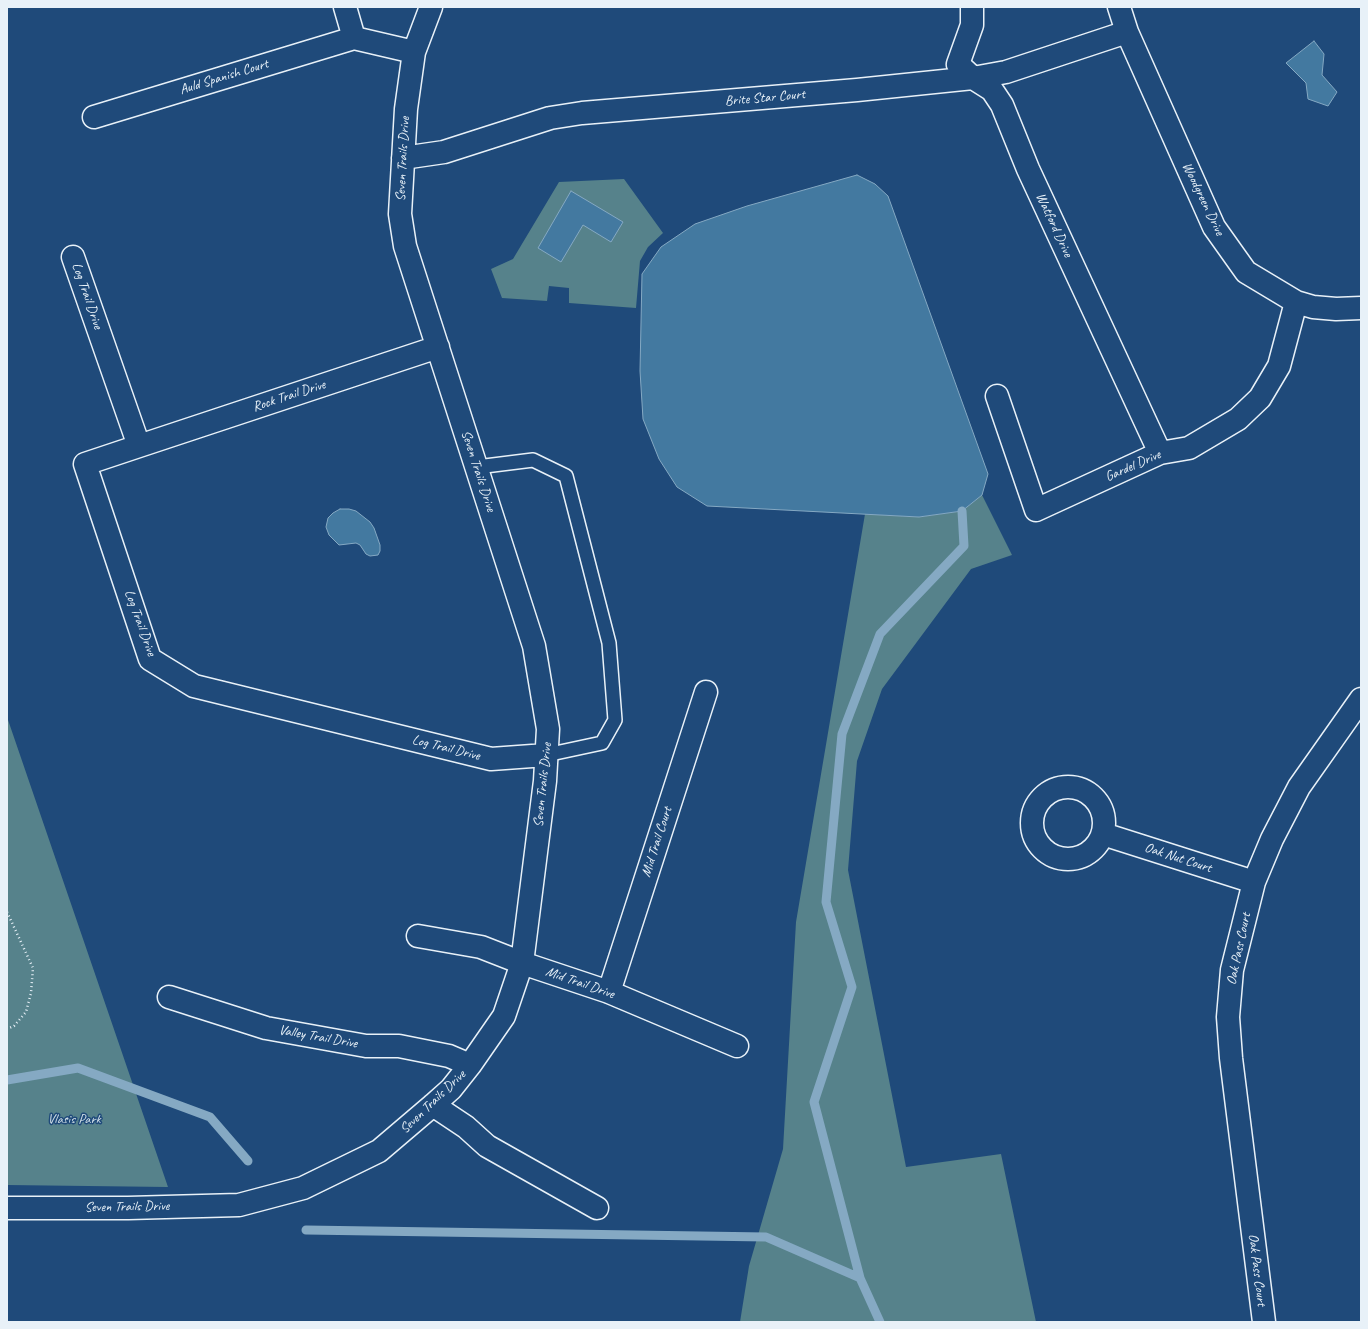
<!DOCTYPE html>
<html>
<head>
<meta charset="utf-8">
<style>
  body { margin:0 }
  #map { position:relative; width:1368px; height:1329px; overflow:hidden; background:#1f4a7a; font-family:Caveat,sans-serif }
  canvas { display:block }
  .frame { position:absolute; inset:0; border:8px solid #e8f1f8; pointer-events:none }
</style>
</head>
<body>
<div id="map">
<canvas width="1368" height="1329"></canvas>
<div class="frame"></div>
</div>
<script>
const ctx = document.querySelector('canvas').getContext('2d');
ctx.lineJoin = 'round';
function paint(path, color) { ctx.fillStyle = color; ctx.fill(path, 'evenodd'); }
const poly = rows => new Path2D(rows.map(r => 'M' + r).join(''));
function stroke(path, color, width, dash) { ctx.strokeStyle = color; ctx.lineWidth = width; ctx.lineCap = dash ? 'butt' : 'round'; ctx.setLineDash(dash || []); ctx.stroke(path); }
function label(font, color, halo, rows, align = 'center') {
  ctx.font = font + ' Caveat,sans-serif'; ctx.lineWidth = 3; ctx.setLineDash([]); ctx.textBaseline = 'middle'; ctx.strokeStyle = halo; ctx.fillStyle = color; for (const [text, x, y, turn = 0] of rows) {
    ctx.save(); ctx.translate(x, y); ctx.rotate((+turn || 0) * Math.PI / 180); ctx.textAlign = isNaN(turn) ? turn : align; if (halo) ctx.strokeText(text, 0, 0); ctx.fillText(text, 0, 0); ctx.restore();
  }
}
paint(poly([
  [624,179,663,233,648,247,640,261,636,308,569,303,569,288,549,286,547,301,502,298,491,269,513,259,559,182],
  [982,495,1012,555,971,569,882,689,857,761,848,870,906,1167,1001,1154,1036,1322,740,1322,749,1266,783,1149,796,922,865,514,919,517,962,511],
  [7,717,168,1187,7,1185]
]), '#56828b');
const water = poly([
  [1314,41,1324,54,1322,75,1337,92,1328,106,1308,99,1306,83,1286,63,1314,41],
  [857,175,875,184,888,196,988,474,982,495,962,511,919,517,707,506,677,487,659,459,643,419,640,371,642,274,661,247,695,224,747,206,857,175],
  [571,191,623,222,611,242,583,225,561,262,538,248,571,191],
  [340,509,349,509,356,511,370,522,374,528,380,545,380,551,378,555,370,556,366,554,360,545,356,543,339,545,329,535,326,527,328,518,333,513,340,509]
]);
paint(water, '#4379a0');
stroke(water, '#85a9c3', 1);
stroke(poly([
  [7,1080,78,1068,210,1117,248,1161],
  [306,1230,766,1237,860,1278,880,1322],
  [860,1278,814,1102,852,987,826,902,842,734,880,634,964,546,962,511]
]), '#85a9c3', 9);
const lane = poly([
  [477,467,533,460,566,476,609,643,615,720,602,743,546,755]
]);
const street = poly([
  [345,7,354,38,414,52],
  [972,7,972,25,958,64,973,78,992,90,1002,105,1028,169,1160,453],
  [1119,7,1127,32,1214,227,1246,272,1296,302,1313,307,1336,309,1361,308],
  [94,117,354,38],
  [403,158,444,152,550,118,582,113,857,90,973,78,1006,72,1127,32],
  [73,257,139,446,85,464,150,659,194,686,491,759,546,755],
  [997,396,1036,510,1160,453,1189,448,1238,419,1260,398,1279,366,1296,302],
  [139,446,438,347],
  '1032 823a36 36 0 1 1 72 0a36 36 0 1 1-72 0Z',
  [1103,834,1254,882],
  [418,936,481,947,522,963,609,992,737,1046],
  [609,992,706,692],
  [169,997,266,1028,366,1046,399,1046,449,1056,470,1065],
  [433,1105,466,1127,487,1146,597,1208],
  [7,1208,128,1208,239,1205,303,1188,379,1151,433,1105,451,1089,470,1065,504,1016,522,963,545,781,548,729,534,646,405,246,400,214,406,109,414,52,431,7],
  [1264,1322,1231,1058,1228,1017,1232,970,1254,882,1272,839,1299,787,1361,699]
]);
stroke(lane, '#e8f1f8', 16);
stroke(street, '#e8f1f8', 25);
stroke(poly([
  [7,912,33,968,31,993,26,1012,14,1026,7,1029]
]), '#e8f1f8', 2.5, [1, 3]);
stroke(lane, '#1f4a7a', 13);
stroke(street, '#1f4a7a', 22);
label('14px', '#e8f1f8', '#1f4a7a', [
  ["Auld Spanish Court",224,77,-17],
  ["Brite Star Court",765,98,-5],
  ["Seven Trails Drive",403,159,-87],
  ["Woodgreen Drive",1203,199,64],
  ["Watford Drive",1054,225,65],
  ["Log Trail Drive",87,296,71],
  ["Rock Trail Drive",289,396,-18],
  ["Gardel Drive",1133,466,-24],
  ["Seven Trails Drive",478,471,72],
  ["Log Trail Drive",140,623,70],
  ["Log Trail Drive",446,748,14],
  ["Seven Trails Drive",543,785,-84],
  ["Mid Trail Court",657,842,-72],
  ["Oak Nut Court",1178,858,18],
  ["Oak Pass Court",1239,949,-78],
  ["Mid Trail Drive",580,983,19],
  ["Valley Trail Drive",318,1037,10],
  ["Seven Trails Drive",433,1102,-44],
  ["Seven Trails Drive",127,1207,-1],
  ["Oak Pass Court",1257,1270,83]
]);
label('14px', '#d2e0e8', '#1f4a7a', [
  ["Vlasis Park",74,1119]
]);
</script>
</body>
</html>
